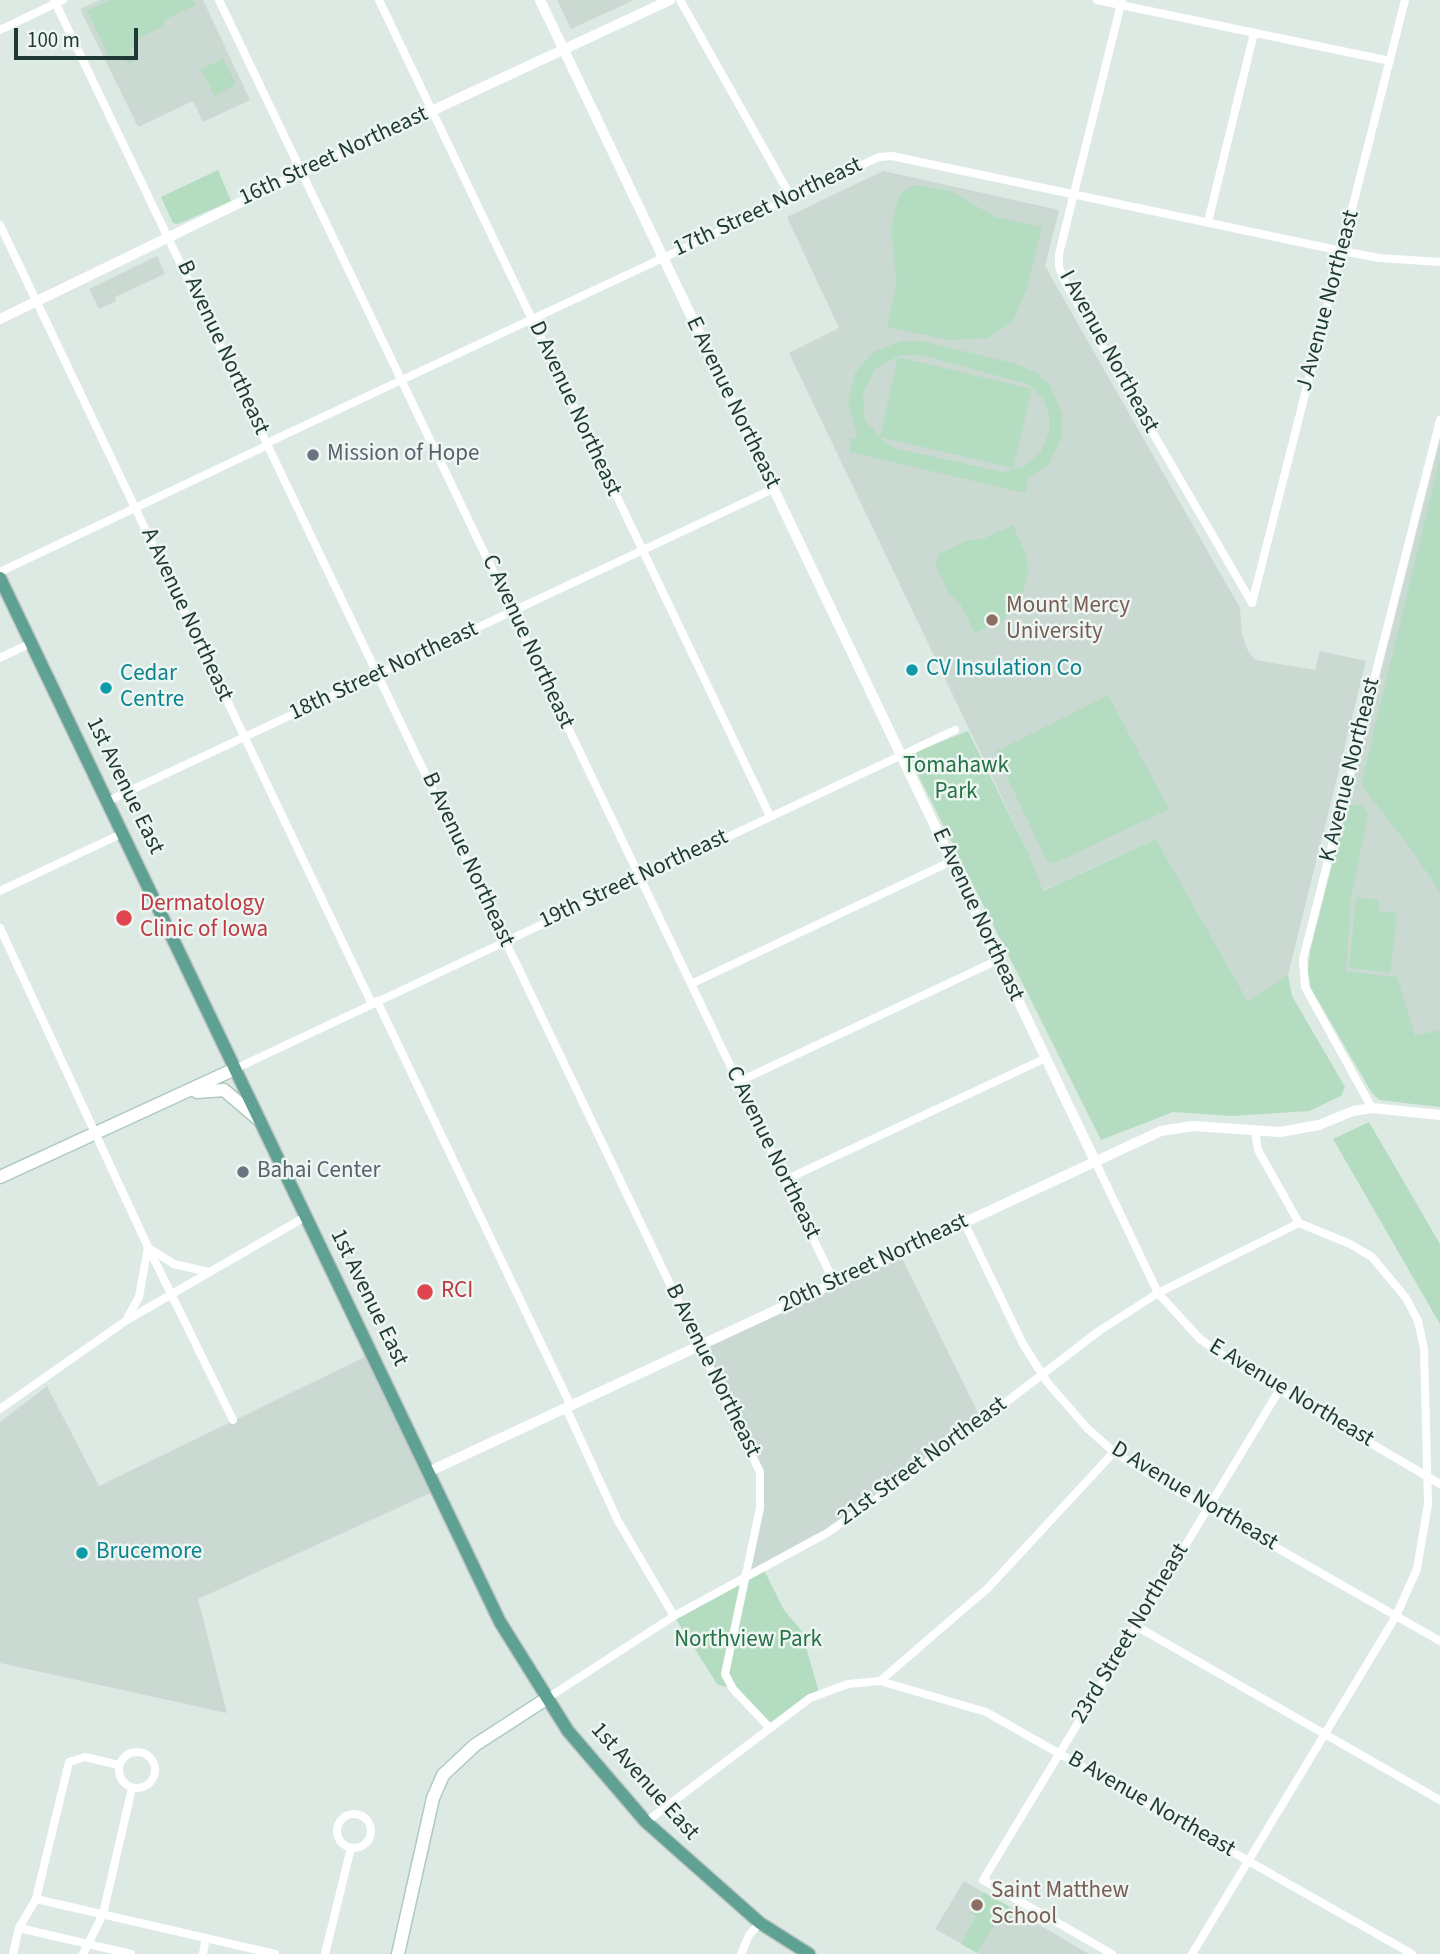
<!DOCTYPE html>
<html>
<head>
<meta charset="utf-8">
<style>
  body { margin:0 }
  #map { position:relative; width:1440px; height:1954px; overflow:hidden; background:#ddeae4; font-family:"Source Sans 3",sans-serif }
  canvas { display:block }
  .scale { position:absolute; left:14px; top:28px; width:124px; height:32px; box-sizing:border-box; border:4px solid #1e3933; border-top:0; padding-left:9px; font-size:21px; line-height:24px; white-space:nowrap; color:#1e3933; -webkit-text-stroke:5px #edf6f2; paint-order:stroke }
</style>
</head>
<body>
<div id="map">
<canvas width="1440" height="1954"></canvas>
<div class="scale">100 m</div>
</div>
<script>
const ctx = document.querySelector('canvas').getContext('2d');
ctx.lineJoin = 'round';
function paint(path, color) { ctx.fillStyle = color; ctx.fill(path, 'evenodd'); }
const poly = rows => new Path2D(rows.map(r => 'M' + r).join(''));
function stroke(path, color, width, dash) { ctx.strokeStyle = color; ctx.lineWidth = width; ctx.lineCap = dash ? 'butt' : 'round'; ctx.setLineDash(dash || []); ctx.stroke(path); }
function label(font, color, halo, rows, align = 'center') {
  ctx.font = font + ' "Source Sans 3",sans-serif'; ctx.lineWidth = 5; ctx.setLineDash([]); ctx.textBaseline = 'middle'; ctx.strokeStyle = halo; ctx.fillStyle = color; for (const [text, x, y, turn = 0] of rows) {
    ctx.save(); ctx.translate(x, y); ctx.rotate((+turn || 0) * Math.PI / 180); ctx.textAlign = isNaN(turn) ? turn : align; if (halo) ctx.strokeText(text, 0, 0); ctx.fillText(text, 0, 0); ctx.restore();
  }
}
paint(poly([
  [100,0,203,0,250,100,203,122,193,101,138,127,80,9],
  [557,0,634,0,571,29],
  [883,171,1059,210,1045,266,1240,608,1242,634,1248,651,1255,660,1315,670,1320,651,1366,661,1288,975,1248,1003,1156,839,1042,891,1028,852,789,353,839,328,787,217],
  [157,256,165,274,115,297,116,301,99,309,89,289],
  [1440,439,1440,1107,1380,1100,1372,1093,1311,988,1308,972,1310,952],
  [899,1252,980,1417,928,1462,827,1533,745,1577,760,1508,760,1472,699,1345],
  [371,1354,437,1490,198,1599,227,1713,0,1663,0,1422,47,1386,99,1486],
  [964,1881,1089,1954,980,1954,935,1929]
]), '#cbd9d3');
paint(poly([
  [110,0,193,0,196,5,164,20,163,26,139,38,136,46,129,49,134,61,130,63,109,56,87,11],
  [223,59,236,84,215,96,201,69],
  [218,170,231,201,178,224,173,223,161,197],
  [915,185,951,191,995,217,1042,227,1027,288,1013,321,988,338,949,340,887,327,897,282,891,231,895,210,900,194],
  [902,341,921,341,1017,364,1037,373,1050,385,1062,414,1061,439,1049,464,1028,479,1025,493,850,452,851,438,856,439,857,434,848,402,855,373,873,352],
  [900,355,921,355,1028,384,1043,399,1049,414,1049,432,1041,451,1025,466,1002,472,898,449,884,442,865,420,863,393,875,369],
  [898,357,1032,389,1013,468,880,437],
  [1440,458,1440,892,1414,853,1363,787,1362,780],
  [1013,525,1026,555,1028,572,1023,592,1003,620,975,633,960,603,949,594,935,564,939,554,968,540,983,539],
  [1108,695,1169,809,1055,863,1047,861,995,752],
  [968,731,1028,852,1043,891,1156,839,1248,1002,1288,975,1292,996,1345,1087,1341,1096,1309,1111,1232,1116,1173,1112,1101,1140,908,755],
  [1350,805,1361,805,1368,814,1351,899,1346,971,1397,977,1415,1036,1440,1030,1440,1107,1380,1100,1372,1093,1311,988,1308,972,1310,952,1346,810],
  [1356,897,1379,900,1378,911,1397,913,1390,973,1349,968],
  [1369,1122,1440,1244,1440,1324,1333,1139],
  [763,1568,784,1610,801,1630,819,1692,769,1727,733,1689,717,1684,674,1616],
  [984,1892,1019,1912,1013,1924,994,1925,977,1953,961,1944,976,1916,970,1912]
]), '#b4dcc0');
const secondary = poly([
  [197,1092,224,1090,258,1119],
  [0,1177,237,1068],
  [398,1954,433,1798,443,1775,475,1745,546,1699]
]);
const primary = poly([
  [0,578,500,1622,568,1731,646,1822,760,1923,809,1954]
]);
stroke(secondary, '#afcac1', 15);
stroke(primary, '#bcc4c2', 15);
stroke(poly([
  [54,0,760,1472,760,1508,725,1674,733,1689,769,1727],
  [219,0,835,1284],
  [379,0,770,816],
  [680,0,791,197],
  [1097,0,1390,61],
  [1122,0,1059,254,1059,267,1066,284,1252,603],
  [0,30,63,0],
  [1208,222,1254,33],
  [0,225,372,1004],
  [267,443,879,157,892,156,1342,251,1379,258,1440,262],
  [0,572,268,445],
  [1252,603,1405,0],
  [0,658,31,643],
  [108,801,773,489],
  [0,891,123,833],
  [0,928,148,1247,233,1420],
  [691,984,952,861],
  [377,1001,571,1406],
  [237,1068,955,730],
  [738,1082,998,960],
  [1372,1108,1305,987,1303,959,1440,420],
  [1095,1161,1158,1293,1200,1339,1239,1366,1440,1484],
  [785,1180,1046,1058],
  [964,1222,1023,1344,1047,1382,1087,1428,1114,1452,1158,1480,1440,1641],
  [150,1249,174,1264,209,1272],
  [128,1317,139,1297,148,1247],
  [566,1408,618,1521,674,1616],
  [0,1409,127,1320,305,1217],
  [1136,1626,1440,1800],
  [880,1681,986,1712,1412,1954],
  [546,1699,674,1616,827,1533,907,1478,1099,1331,1158,1293,1299,1223],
  '119 1770a18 18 0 1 1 36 0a18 18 0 1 1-36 0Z',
  '337 1831a17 17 0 1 1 34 0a17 17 0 1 1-34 0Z',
  [646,1822,810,1698,848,1684,880,1681,988,1588,1114,1452],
  [36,1899,275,1954],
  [19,1928,131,1954],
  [13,1954,19,1928,36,1899,69,1762,85,1757,119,1765],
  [83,1954,103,1914,132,1788],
  [203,1954,206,1938],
  [325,1954,351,1848],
  [741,1954,749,1935,760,1923],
  [1112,1954,983,1880,1280,1389],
  [1192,1954,1396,1616,1417,1569,1428,1504,1424,1349,1418,1321,1406,1298,1372,1257,1350,1244,1299,1223,1258,1150,1255,1131]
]), '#fff', 8);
stroke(poly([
  [540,0,1095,1161],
  [0,319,367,141,670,0],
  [428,1472,1161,1131,1193,1126,1280,1132,1319,1125,1353,1111,1372,1108,1440,1115]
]), '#fff', 10);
stroke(secondary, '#fff', 12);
stroke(primary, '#5fa192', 12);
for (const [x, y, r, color] of [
  [313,455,7,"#6b7280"],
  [992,620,7,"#8d6e63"],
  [912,670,7,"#0f9aa8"],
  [106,688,7,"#0f9aa8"],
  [124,918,9,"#e0444e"],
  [243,1172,7,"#6b7280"],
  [425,1292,9,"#e0444e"],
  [82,1553,7,"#0f9aa8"],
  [977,1905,7,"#8d6e63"]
]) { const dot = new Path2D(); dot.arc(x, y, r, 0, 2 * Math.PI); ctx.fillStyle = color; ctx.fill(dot); stroke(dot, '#edf6f2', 2.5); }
label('23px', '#1e3933', '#edf6f2', [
  ["16th Street Northeast",334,157,-25],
  ["17th Street Northeast",768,208,-25],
  ["J Avenue Northeast",1329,301,-75],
  ["B Avenue Northeast",222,348,65],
  ["I Avenue Northeast",1108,352,61],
  ["E Avenue Northeast",732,403,64],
  ["D Avenue Northeast",574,409,65],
  ["A Avenue Northeast",186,615,65],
  ["C Avenue Northeast",527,642,65],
  ["18th Street Northeast",384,672,-25],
  ["K Avenue Northeast",1351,770,-76],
  ["1st Avenue East",124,786,64],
  ["B Avenue Northeast",467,860,65],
  ["19th Street Northeast",634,880,-25],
  ["E Avenue Northeast",977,915,65],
  ["C Avenue Northeast",772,1153,64],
  ["20th Street Northeast",874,1264,-25],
  ["1st Avenue East",368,1298,64],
  ["B Avenue Northeast",712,1371,64],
  ["E Avenue Northeast",1291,1394,31],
  ["21st Street Northeast",923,1462,-36],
  ["D Avenue Northeast",1194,1497,31],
  ["23rd Street Northeast",1131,1634,-59],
  ["1st Avenue East",644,1782,48],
  ["B Avenue Northeast",1151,1805,30]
]);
label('23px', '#5b616d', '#edf6f2', [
  ["Mission of Hope",327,455],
  ["Bahai Center",257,1172]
], 'left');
label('23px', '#785e54', '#edf6f2', [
  ["Mount Mercy",1006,607],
  ["University",1006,633],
  ["Saint Matthew",991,1892],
  ["School",991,1918]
], 'left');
label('23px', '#0d838f', '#edf6f2', [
  ["CV Insulation Co",926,670],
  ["Cedar",120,675],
  ["Centre",120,701],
  ["Brucemore",96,1553]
], 'left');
label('23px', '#277246', '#edf6f2', [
  ["Tomahawk",956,767],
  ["Park",956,793],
  ["Northview Park",748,1641]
]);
label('23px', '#be3a42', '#edf6f2', [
  ["Dermatology",140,905],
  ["Clinic of Iowa",140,931],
  ["RCI",441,1292]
], 'left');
</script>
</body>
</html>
